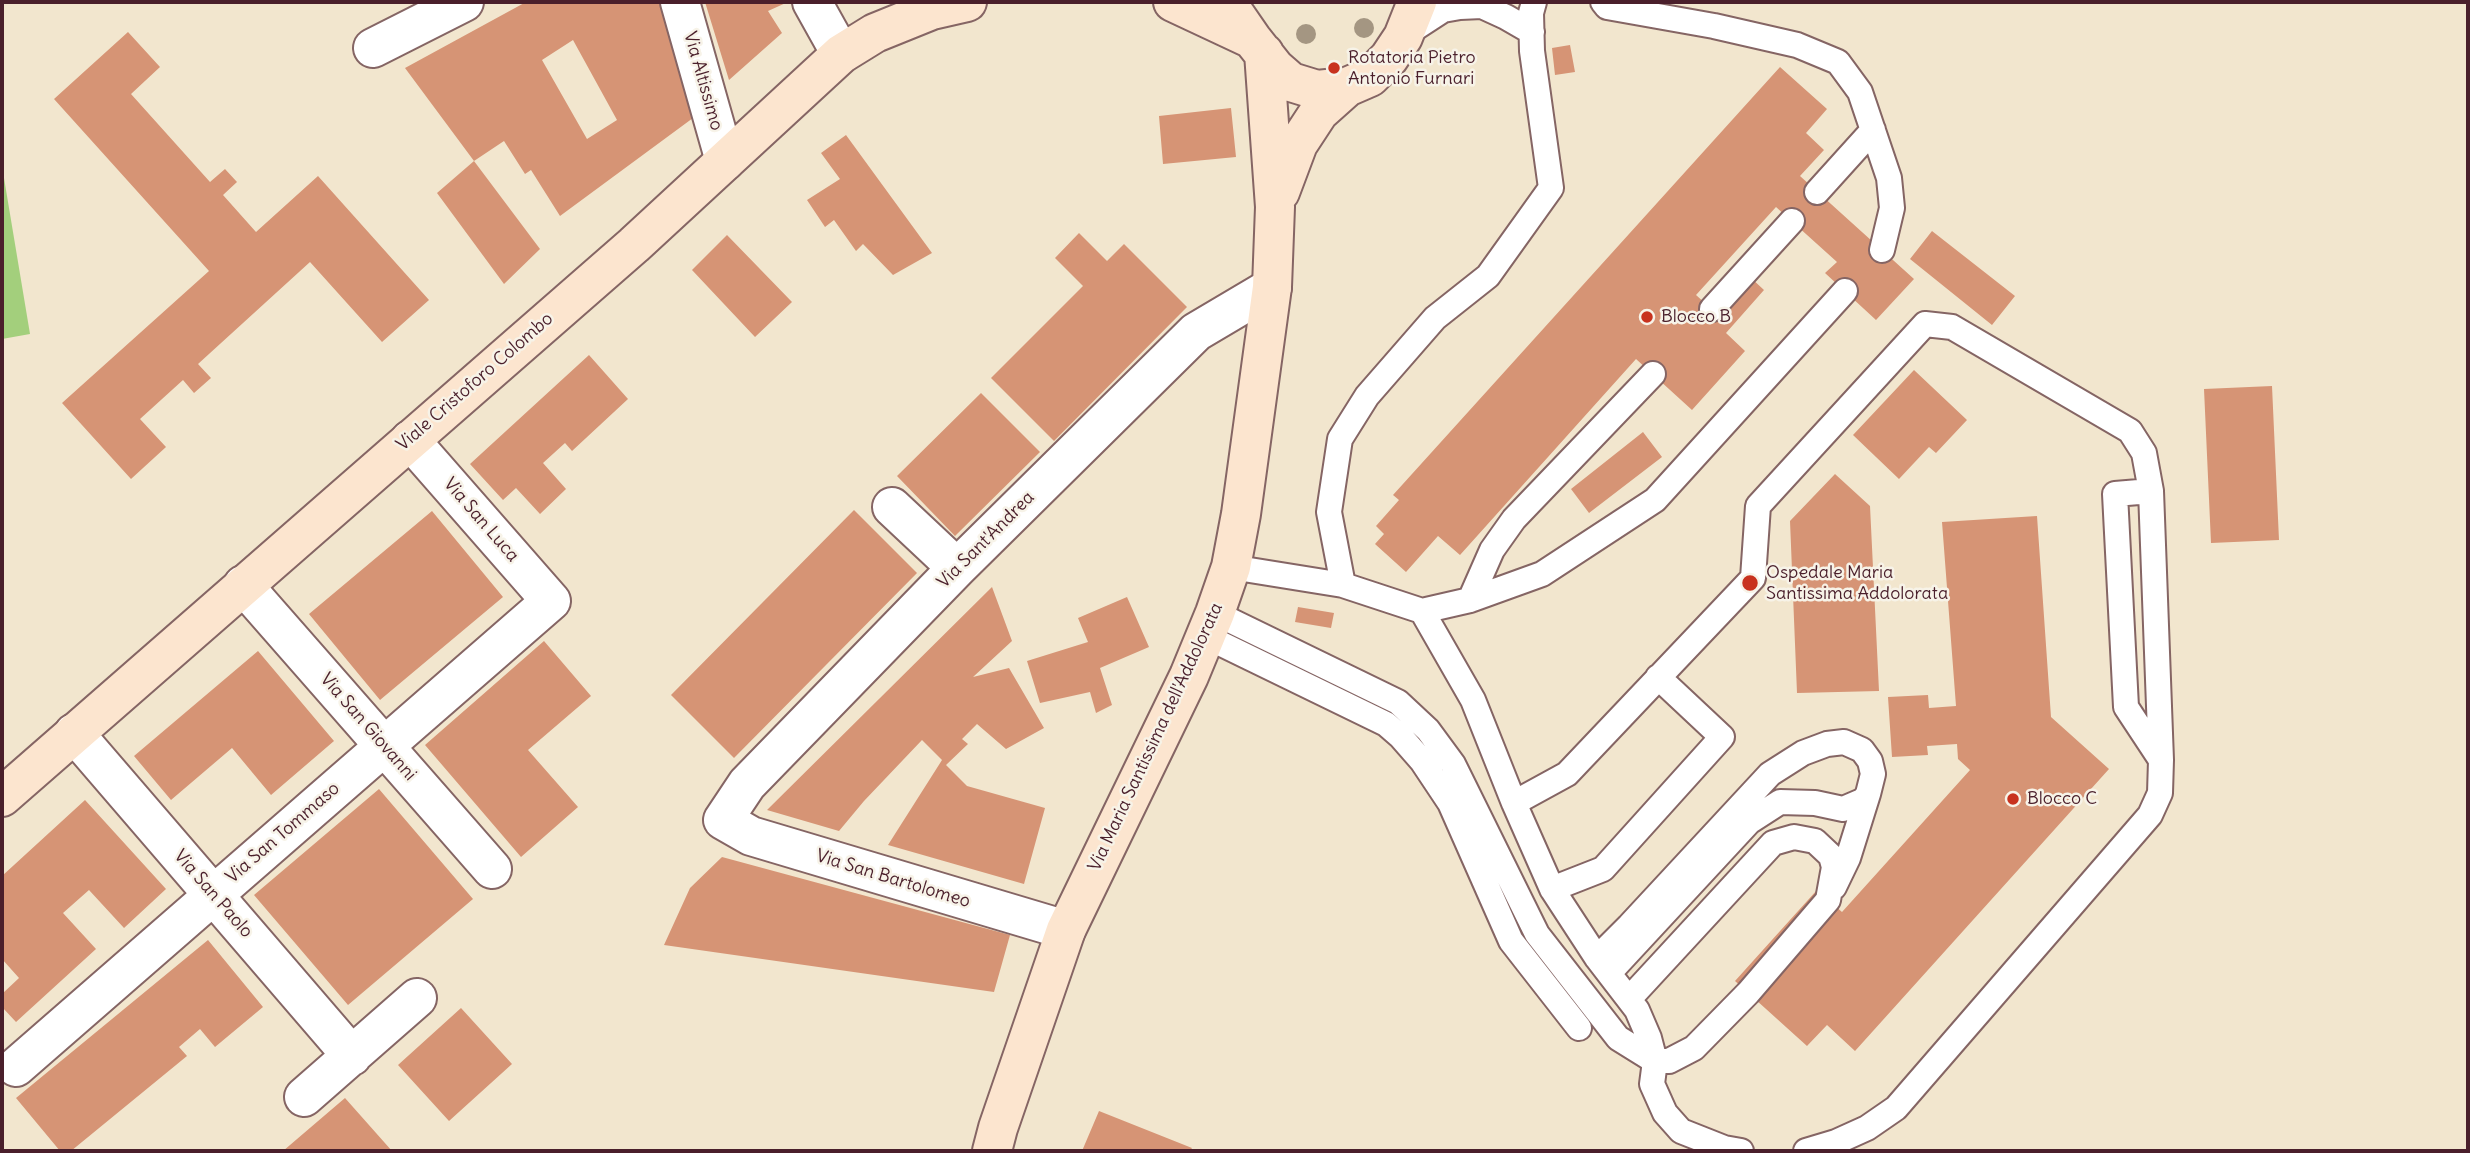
<!DOCTYPE html>
<html>
<head>
<meta charset="utf-8">
<style>
  body { margin:0 }
  #map { position:relative; width:2470px; height:1153px; overflow:hidden; background:#f2e6ce; font-family:Delius,sans-serif }
  canvas { display:block }
  .frame { position:absolute; inset:0; border:4px solid #4a1f2b; pointer-events:none }
</style>
</head>
<body>
<div id="map">
<canvas width="2470" height="1153"></canvas>
<div class="frame"></div>
</div>
<script>
const ctx = document.querySelector('canvas').getContext('2d');
ctx.lineJoin = 'round';
function paint(path, color) { ctx.fillStyle = color; ctx.fill(path, 'evenodd'); }
const poly = rows => new Path2D(rows.map(r => 'M' + r).join(''));
function stroke(path, color, width, dash) { ctx.strokeStyle = color; ctx.lineWidth = width; ctx.lineCap = dash ? 'butt' : 'round'; ctx.setLineDash(dash || []); ctx.stroke(path); }
function label(font, color, halo, rows, align = 'center') {
  ctx.font = font + ' Delius,sans-serif'; ctx.lineWidth = 5; ctx.setLineDash([]); ctx.textBaseline = 'middle'; ctx.strokeStyle = halo; ctx.fillStyle = color; for (const [text, x, y, turn = 0] of rows) {
    ctx.save(); ctx.translate(x, y); ctx.rotate((+turn || 0) * Math.PI / 180); ctx.textAlign = isNaN(turn) ? turn : align; if (halo) ctx.strokeText(text, 0, 0); ctx.fillText(text, 0, 0); ctx.restore();
  }
}
paint(poly([
  [2,166,30,334,2,339]
]), '#a3cf7c');
paint(poly([
  [526,2,661,2,693,118,560,216,531,170,525,174,504,141,474,161,540,249,504,284,437,193,474,161,405,68],
  [573,40,617,120,587,139,542,60],
  [705,2,788,2,768,11,782,33,729,80],
  [128,32,160,67,131,94,210,182,225,169,237,182,223,195,256,232,318,176,429,300,382,342,310,262,198,364,211,378,194,393,183,380,140,419,166,447,131,479,62,403,209,271,54,99],
  [1570,45,1575,72,1555,75,1552,48],
  [1780,67,1827,109,1806,133,1824,150,1800,176,1914,279,1876,320,1825,273,1837,262,1776,207,1696,295,1717,314,1750,277,1764,290,1726,333,1745,351,1692,410,1636,359,1460,555,1438,536,1406,572,1375,544,1384,534,1376,526,1399,500,1393,495],
  [1231,108,1236,157,1163,164,1159,116],
  [846,135,932,253,893,275,863,244,856,251,834,220,825,227,807,200,840,179,821,153],
  [1932,231,2015,296,1992,325,1910,259],
  [1079,233,1107,261,1124,244,1187,307,1054,441,991,378,1083,286,1055,258],
  [727,235,792,302,755,337,692,270],
  [589,355,628,399,572,451,565,443,543,463,566,489,540,514,516,488,503,500,470,464],
  [1914,370,1967,420,1936,453,1929,447,1899,479,1853,435],
  [2272,386,2279,540,2211,543,2204,389],
  [981,393,1040,452,955,536,897,476],
  [1643,432,1662,457,1589,513,1571,489],
  [1835,474,1870,506,1879,691,1797,693,1790,521],
  [854,510,917,573,734,758,671,695],
  [432,511,503,597,380,700,309,614],
  [2037,516,2051,717,2109,769,1855,1051,1827,1025,1807,1046,1735,981,1817,890,1842,912,1970,770,1958,759,1957,744,1927,746,1928,755,1892,757,1888,697,1928,695,1929,708,1956,706,1942,522],
  [992,587,1012,641,973,677,1009,668,1044,728,1006,749,977,724,962,739,968,744,946,765,967,786,1045,808,1024,884,888,845,942,760,922,740,864,801,839,831,767,810],
  [1127,597,1149,647,1100,668,1112,705,1096,713,1090,692,1040,703,1027,661,1088,642,1078,618],
  [1298,607,1334,613,1331,628,1295,622],
  [544,641,591,696,528,750,578,807,521,857,425,745],
  [258,651,334,741,271,795,232,748,171,800,134,756],
  [379,789,473,899,348,1005,254,895],
  [85,800,166,889,124,928,89,890,63,913,96,949,16,1022,2,1007,2,994,19,978,2,959,2,876],
  [722,857,1010,935,994,992,664,945,690,888],
  [208,940,263,1007,215,1047,200,1029,179,1047,187,1056,71,1151,60,1151,16,1098],
  [461,1008,512,1064,449,1121,398,1065],
  [345,1098,392,1151,283,1151],
  [1099,1111,1192,1148,1190,1151,1082,1151]
]), '#d69475');
const lane = poly([
  [1603,2,1607,7,1714,26,1797,45,1838,62,1860,92,1889,178,1892,208,1882,250],
  [1403,36,1443,10,1460,7,1482,6,1506,17,1532,32],
  [1817,192,1873,130],
  [1712,309,1792,221],
  [2151,491,2115,494,2126,707,2161,760],
  [1231,567,1343,585,1422,611,1473,700,1514,803,1552,889,1597,958,1637,1010,1649,1038,1655,1061,1652,1084,1665,1113,1681,1131,1724,1148,1741,1151],
  [1343,585,1329,512,1340,439,1367,396,1435,318,1488,276,1551,188,1532,51,1531,13,1534,2],
  [1470,600,1492,550,1514,519,1653,374],
  [1422,611,1470,600,1542,574,1655,500,1845,291],
  [1215,613,1398,702,1428,730,1453,764,1537,934,1618,1038,1655,1061,1669,1061,1694,1048,1748,993,1828,900,1834,867,1831,856,1815,841,1794,837,1773,843,1629,999],
  [1205,636,1386,724,1401,737,1422,761,1450,803,1511,941,1579,1028],
  [1514,803,1567,774,1753,578,1758,506,1925,324,1952,327,2130,431,2144,453,2151,491,2161,760,2160,793,2150,815,1896,1108,1867,1128,1836,1142,1806,1151],
  [1834,887,1848,858,1868,794],
  [1552,889,1603,869,1722,737,1658,677],
  [1597,958,1629,926,1770,774,1803,753,1827,744,1844,742,1862,750,1870,761,1873,774,1868,794,1864,800,1843,809,1815,803,1780,802,1749,822,1609,973]
]);
const street = poly([
  [680,2,725,161],
  [812,2,841,54],
  [373,48,464,2],
  [892,507,957,568],
  [243,585,492,869],
  [74,733,352,1056],
  [1066,930,751,836,723,820,747,784,957,568,1196,332,1272,287],
  [16,1067,551,601,410,440],
  [304,1097,417,998]
]);
const secondary = poly([
  [1173,2,1252,39],
  [1229,2,1232,10,1252,39,1275,68,1291,82,1317,90,1347,87,1370,77,1389,58,1403,37,1417,2],
  [1280,192,1298,144,1319,112,1347,87],
  [2,797,634,245,841,54,875,33,932,10,967,2],
  [992,1151,998,1128,1066,930,1189,676,1215,613,1231,567,1241,514,1272,287,1275,207,1264,53]
]);
stroke(lane, '#856564', 28);
stroke(street, '#856564', 42);
stroke(secondary, '#856564', 42);
stroke(lane, '#fff', 24);
stroke(street, '#fff', 38);
stroke(secondary, '#fce5cf', 38);
ctx.fillStyle = '#a49682';
for (const [x, y] of [
  [1364,28],
  [1306,34]
]) { ctx.beginPath(); ctx.arc(x, y, 10, 0, 2 * Math.PI); ctx.fill(); }
for (const [x, y, r, color] of [
  [1334,68,7,"#c8321e"],
  [1647,317,7,"#c8321e"],
  [1750,583,9,"#c8321e"],
  [2013,799,7,"#c8321e"]
]) { const dot = new Path2D(); dot.arc(x, y, r, 0, 2 * Math.PI); ctx.fillStyle = color; ctx.fill(dot); stroke(dot, '#f7f3e8', 2.5); }
label('18px', '#4a1f2b', '#f7f3e8', [
  ["Rotatoria Pietro",1348,58],
  ["Antonio Furnari",1348,79],
  ["Blocco B",1661,317],
  ["Ospedale Maria",1766,573],
  ["Santissima Addolorata",1766,594],
  ["Blocco C",2027,799]
], 'left');
label('18px', '#4a1f2b', '#f7f3e8', [
  ["Via Altissimo",703,81,74],
  ["Viale Cristoforo Colombo",475,382,-41],
  ["Via San Luca",481,520,49],
  ["Via Sant'Andrea",986,540,-45],
  ["Via San Giovanni",368,727,49],
  ["Via Maria Santissima dell'Addolorata",1156,737,-65],
  ["Via San Tommaso",283,833,-41],
  ["Via San Bartolomeo",893,879,17],
  ["Via San Paolo",213,894,49]
]);
</script>
</body>
</html>
